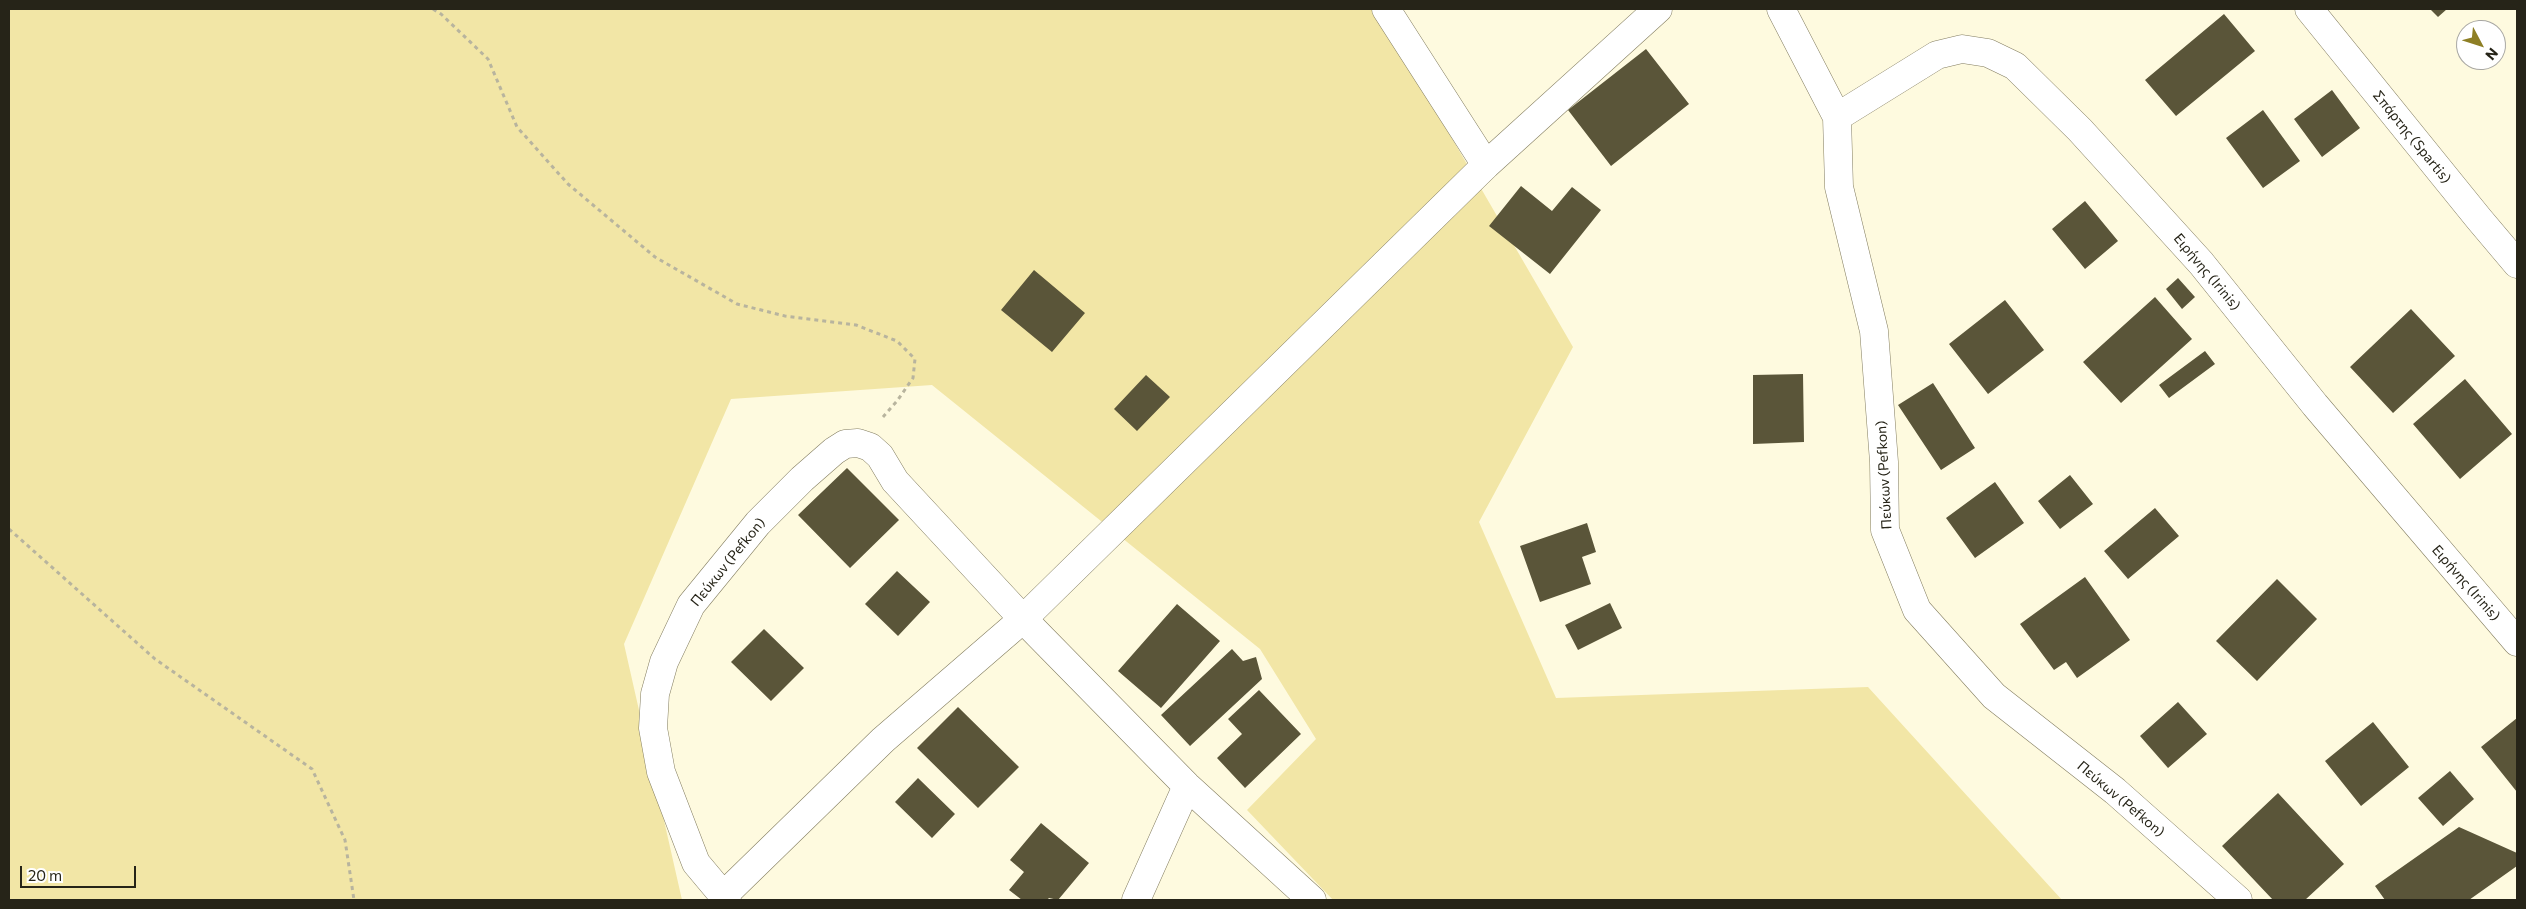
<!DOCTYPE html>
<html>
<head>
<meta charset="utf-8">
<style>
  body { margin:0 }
  #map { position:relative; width:2526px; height:909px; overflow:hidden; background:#fefadf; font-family:Commissioner,sans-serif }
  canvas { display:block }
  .frame { position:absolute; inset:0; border:10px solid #262418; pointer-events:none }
  .north { position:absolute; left:2456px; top:20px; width:50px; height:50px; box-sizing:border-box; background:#fff; border:1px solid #a8a7a3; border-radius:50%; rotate:130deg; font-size:14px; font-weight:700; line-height:20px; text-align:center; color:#262418 }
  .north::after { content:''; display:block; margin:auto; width:18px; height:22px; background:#8e7f25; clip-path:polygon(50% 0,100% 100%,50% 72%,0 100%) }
  .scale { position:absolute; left:20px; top:866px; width:116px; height:22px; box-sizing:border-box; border:2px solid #262418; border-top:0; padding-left:6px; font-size:15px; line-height:18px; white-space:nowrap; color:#262418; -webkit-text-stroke:4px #fff; paint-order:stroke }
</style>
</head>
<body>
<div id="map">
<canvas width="2526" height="909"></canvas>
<div class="frame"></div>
<div class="north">N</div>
<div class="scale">20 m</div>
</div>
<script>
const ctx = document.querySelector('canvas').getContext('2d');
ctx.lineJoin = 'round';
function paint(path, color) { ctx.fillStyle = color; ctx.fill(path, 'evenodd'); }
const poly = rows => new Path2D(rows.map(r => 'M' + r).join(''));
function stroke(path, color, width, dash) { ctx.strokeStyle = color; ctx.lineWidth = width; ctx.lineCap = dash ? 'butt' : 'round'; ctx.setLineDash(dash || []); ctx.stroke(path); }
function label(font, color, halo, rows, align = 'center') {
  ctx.font = font + ' Commissioner,sans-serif'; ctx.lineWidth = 5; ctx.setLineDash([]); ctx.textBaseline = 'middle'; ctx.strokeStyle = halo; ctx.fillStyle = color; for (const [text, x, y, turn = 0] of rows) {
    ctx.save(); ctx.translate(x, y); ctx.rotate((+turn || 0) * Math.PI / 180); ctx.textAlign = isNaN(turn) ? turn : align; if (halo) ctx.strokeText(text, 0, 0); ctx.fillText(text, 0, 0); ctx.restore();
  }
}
paint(poly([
  [9,9,1373,9,1450,135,1573,347,1479,522,1556,698,1868,687,2062,900,1333,900,1247,810,1316,739,1260,649,932,385,731,399,624,644,682,900,9,900]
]), '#f2e6a6');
paint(poly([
  [2430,9,2447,9,2438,17],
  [2224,14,2255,51,2176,116,2145,80],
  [1646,49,1689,104,1611,166,1568,110],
  [2332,90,2360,128,2322,157,2294,119],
  [2263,110,2300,161,2263,188,2226,138],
  [1521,186,1552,211,1572,187,1601,210,1550,274,1489,226],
  [2085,201,2118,241,2085,269,2052,229],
  [1034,270,1085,313,1052,352,1001,310],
  [2178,278,2195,297,2182,309,2166,289],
  [2155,297,2192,339,2121,403,2083,362],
  [2005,300,2044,350,1988,394,1949,344],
  [2411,309,2455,356,2393,413,2350,367],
  [2205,351,2215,364,2169,398,2159,385],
  [1803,374,1804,442,1753,444,1753,375],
  [1146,375,1170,397,1137,431,1114,409],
  [2465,379,2512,434,2460,479,2413,424],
  [1933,383,1975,448,1941,470,1898,405],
  [847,468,899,520,850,568,798,515],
  [2070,475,2093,504,2060,529,2038,501],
  [1995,482,2024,523,1975,558,1946,518],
  [2155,508,2179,536,2128,579,2104,551],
  [1587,523,1596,552,1582,557,1591,584,1540,602,1520,546],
  [897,571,930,602,898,636,865,604],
  [2085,577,2130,640,2077,678,2066,662,2054,670,2020,624],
  [2277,579,2317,619,2257,681,2216,641],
  [1610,603,1622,628,1578,650,1565,625],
  [1177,604,1220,641,1161,708,1118,671],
  [764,629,804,668,771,701,731,662],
  [1232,649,1243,661,1256,657,1262,679,1190,746,1161,715],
  [1259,690,1301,734,1245,788,1217,758,1242,734,1228,719],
  [2178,702,2207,734,2168,768,2140,736],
  [958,707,1019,767,978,808,917,748],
  [2517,718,2517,792,2481,747],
  [2373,722,2409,767,2361,806,2325,761],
  [2450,771,2474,799,2443,826,2418,798],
  [918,778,955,814,932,838,895,802],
  [2278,793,2344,864,2305,900,2273,900,2222,846],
  [1041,823,1089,863,1058,900,1049,898,1047,900,1022,900,1009,890,1024,872,1010,860],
  [2459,827,2517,853,2517,866,2469,900,2385,900,2375,886]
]), '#5a5539');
const street = poly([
  [1386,9,1486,165],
  [1781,9,1837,117,1839,187,1874,331,1884,462,1885,530,1917,610,1994,696,2115,791,2238,900],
  [2309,9,2479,219,2517,264],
  [1837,117,1937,55,1962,49,1988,53,2015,66,2080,130,2201,263,2315,405,2517,642],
  [723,896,883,740,1023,619,1486,165,1658,9],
  [727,900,696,863,661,772,653,728,655,694,664,662,691,605,758,523,802,479,834,451,845,444,858,443,870,447,880,456,895,481,1023,619,1187,786,1312,900],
  [1136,900,1187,786]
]);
stroke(street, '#837d60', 29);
stroke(poly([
  [433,9,441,14,488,59,517,127,568,184,655,257,737,304,785,316,856,325,897,341,915,359,913,378,897,401,883,417],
  [9,529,155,659,312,769,345,840,354,900]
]), '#b8b49e', 3, [4, 4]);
stroke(street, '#fff', 28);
label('14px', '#262418', '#fff', [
  ["Σπάρτης (Spartis)",2412,137,51],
  ["Ειρήνης (Irinis)",2207,272,50],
  ["Πεύκων (Pefkon)",1884,475,-93],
  ["Πεύκων (Pefkon)",728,562,-51],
  ["Ειρήνης (Irinis)",2466,583,49],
  ["Πεύκων (Pefkon)",2121,799,40]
]);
</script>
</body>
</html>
